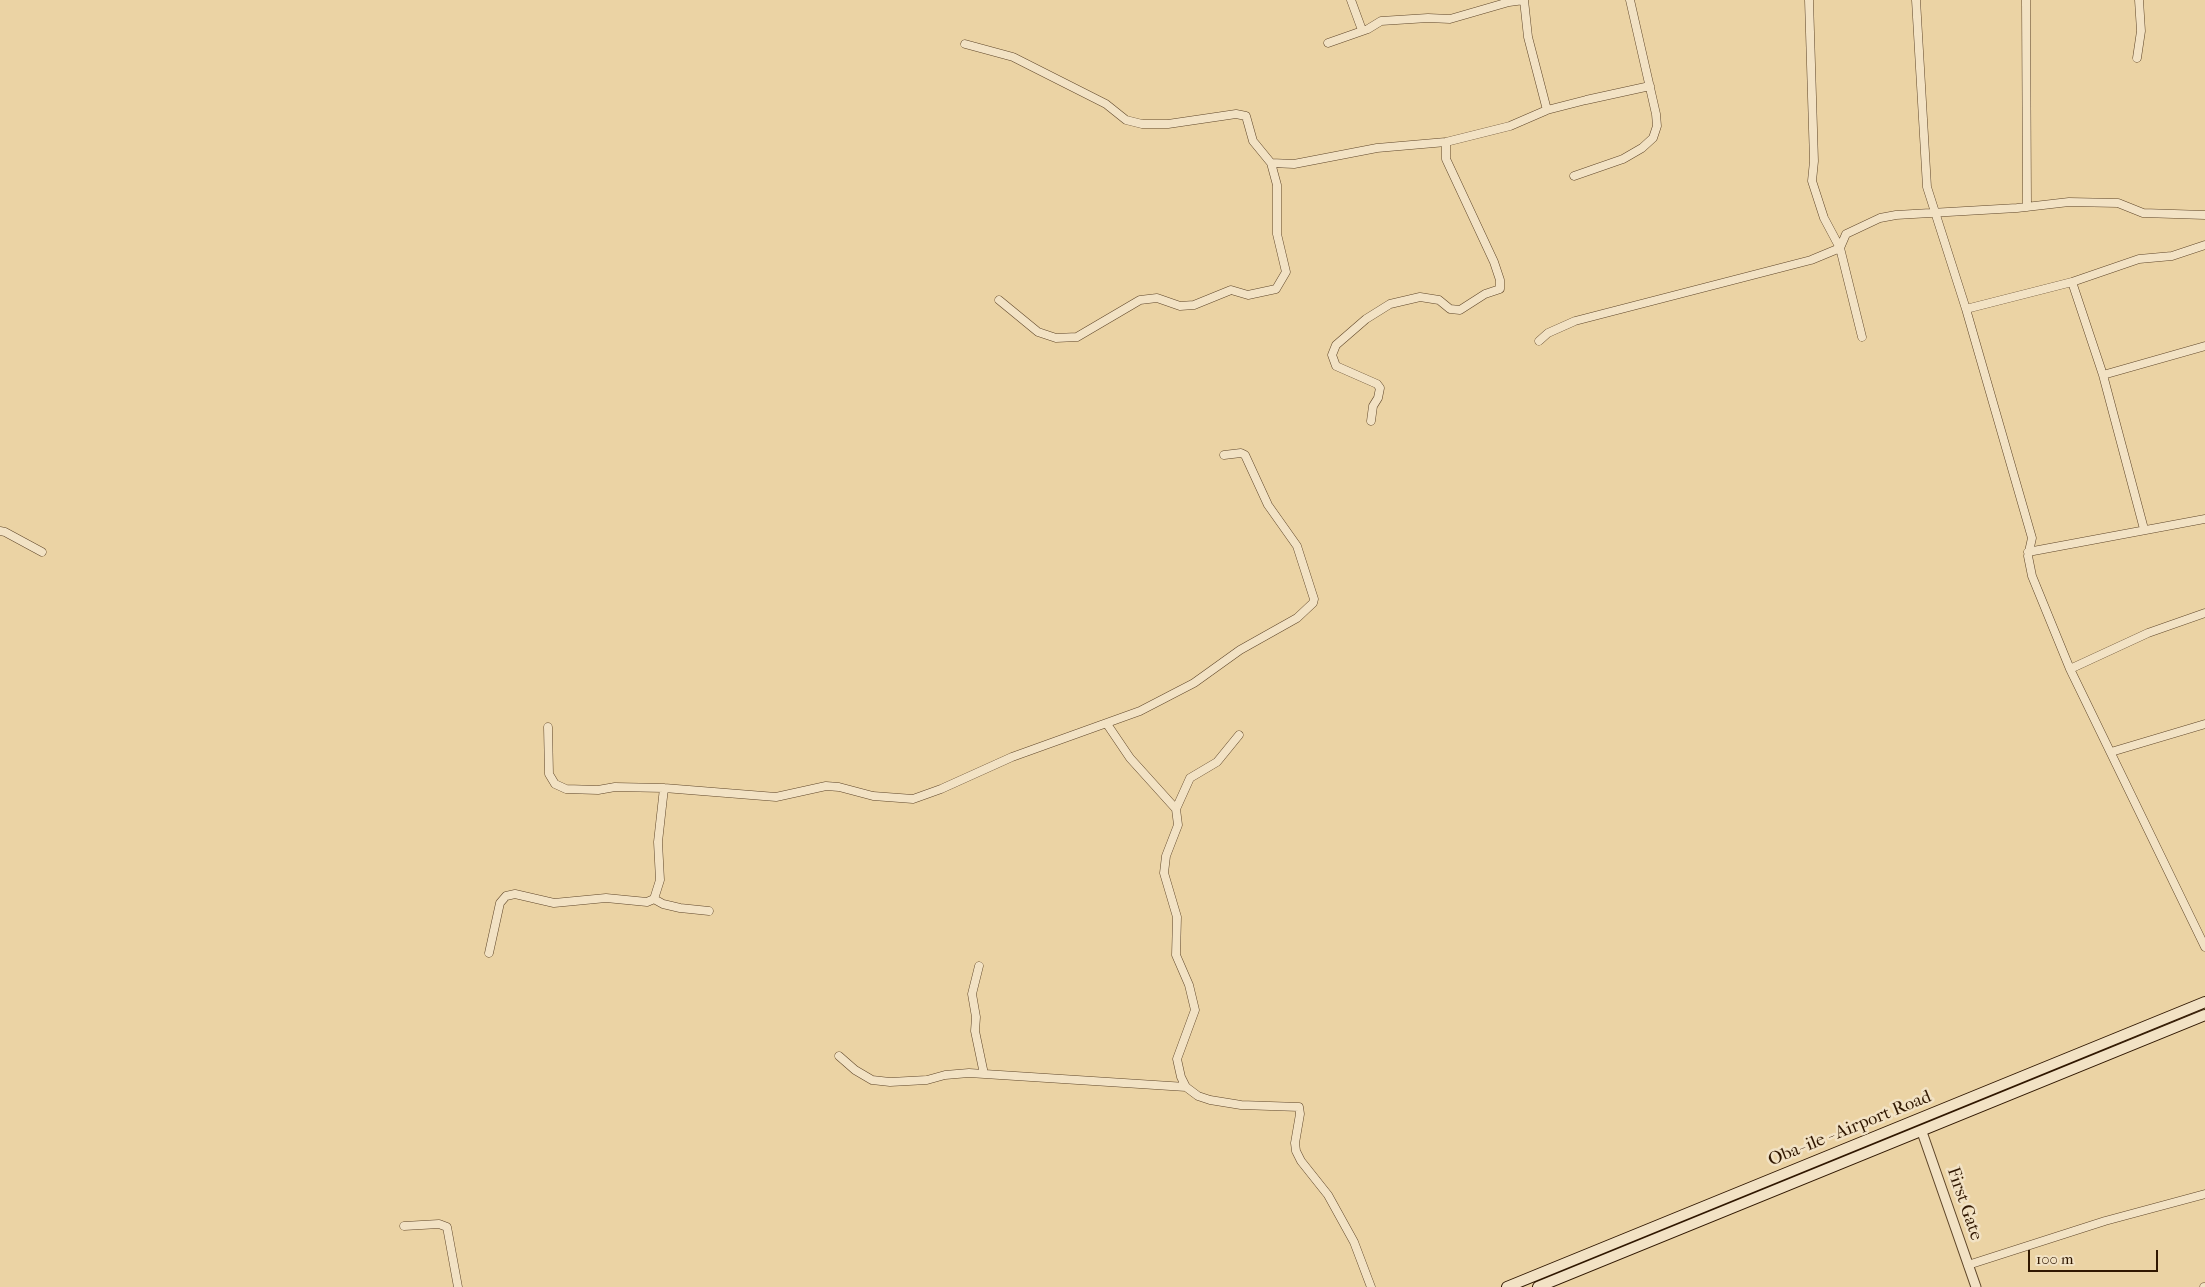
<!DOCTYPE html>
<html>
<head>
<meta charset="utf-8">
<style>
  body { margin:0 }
  #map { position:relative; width:2205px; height:1287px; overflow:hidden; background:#ebd3a4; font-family:"IM FELL French Canon",serif }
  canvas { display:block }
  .scale { position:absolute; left:2028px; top:1250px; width:130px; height:22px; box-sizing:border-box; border:2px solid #301700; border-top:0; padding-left:6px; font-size:15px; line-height:18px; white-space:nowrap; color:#301700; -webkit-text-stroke:4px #f2e2c4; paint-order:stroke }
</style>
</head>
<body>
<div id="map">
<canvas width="2205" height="1287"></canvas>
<div class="scale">100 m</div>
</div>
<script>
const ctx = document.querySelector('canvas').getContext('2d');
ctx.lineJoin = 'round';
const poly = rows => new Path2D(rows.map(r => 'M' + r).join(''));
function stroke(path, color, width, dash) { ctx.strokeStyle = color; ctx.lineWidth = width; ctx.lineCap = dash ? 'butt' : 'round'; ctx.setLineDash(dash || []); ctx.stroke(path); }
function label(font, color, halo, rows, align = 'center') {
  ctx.font = font + ' "IM FELL French Canon",serif'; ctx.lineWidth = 5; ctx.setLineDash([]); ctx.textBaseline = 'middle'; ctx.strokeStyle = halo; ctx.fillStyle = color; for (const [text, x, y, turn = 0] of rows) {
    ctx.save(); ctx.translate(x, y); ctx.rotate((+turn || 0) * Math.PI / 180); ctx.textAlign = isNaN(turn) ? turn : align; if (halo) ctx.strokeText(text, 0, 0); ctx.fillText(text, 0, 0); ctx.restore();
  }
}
const minor = poly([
  [1351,0,1362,30],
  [1524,0,1528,37,1547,110],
  [1809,0,1814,161,1812,181,1824,218,1840,248,1862,337],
  [1916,0,1927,187,1966,309,2032,538,2028,556,2032,576,2070,669,2205,947],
  [2026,0,2027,207],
  [1328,43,1368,29,1381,21,1428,18,1450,19,1509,2,1524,0],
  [965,44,1013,57,1106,104,1126,120,1142,124,1168,124,1236,114,1246,116,1253,141,1271,163,1294,164,1377,148,1446,142,1510,126,1547,110,1586,100,1650,86],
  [2137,58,2141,31,2139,0],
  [1574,176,1623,159,1642,148,1653,138,1657,126,1656,114,1630,0],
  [2072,282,2103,375,2144,529],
  [999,300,1038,332,1056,338,1077,337,1140,300,1157,298,1180,306,1194,305,1231,290,1248,295,1276,289,1286,272,1277,234,1277,185,1271,163],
  [1966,309,2072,282,2139,259,2172,256,2205,245],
  [1539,341,1548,333,1575,321,1811,260,1840,248,1846,234,1880,218,1896,215,2017,208,2069,202,2118,203,2143,213,2205,215],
  [2103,375,2205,346],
  [1371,421,1373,406,1378,398,1380,388,1377,384,1336,366,1332,355,1336,345,1366,319,1390,304,1420,297,1439,300,1450,309,1460,310,1485,294,1500,289,1500,280,1494,262,1446,159,1446,142],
  [0,531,5,532,42,552],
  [2028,552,2205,519],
  [2070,669,2148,633,2205,613],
  [1107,724,1130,758,1176,809,1178,825,1166,856,1164,873,1177,917,1176,955,1189,985,1195,1010,1177,1059,1181,1077,1186,1087,1198,1096,1210,1100,1241,1105,1299,1107,1300,1114,1295,1143,1296,1151,1301,1161,1328,1195,1354,1242,1371,1287],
  [548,727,549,774,555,784,566,789,598,790,615,787,664,788,776,797,826,786,839,787,873,796,913,799,941,789,1012,757,1140,711,1194,683,1240,650,1297,618,1313,603,1314,599,1297,546,1268,505,1245,455,1241,453,1224,455],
  [2111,752,2205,724],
  [1176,809,1190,778,1217,762,1239,735],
  [654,899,663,904,680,908,709,911],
  [489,953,500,903,506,896,515,894,554,903,606,898,647,902,654,899,660,880,658,842,664,788],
  [979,966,972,994,976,1017,975,1031,984,1074],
  [839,1056,855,1070,872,1080,890,1082,927,1080,945,1075,969,1073,1186,1087],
  [404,1226,439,1224,447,1227,458,1287],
  [1968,1265,2105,1221,2205,1194],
  [2204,1287,2205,1287]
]);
const tertiary = poly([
  [1922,1132,1976,1287]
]);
const secondary = poly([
  [1507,1287,2205,1002],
  [1538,1287,2205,1015]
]);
stroke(minor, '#5f4629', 9);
stroke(tertiary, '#5f4629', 11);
stroke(secondary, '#301700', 12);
stroke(minor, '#f2e2c4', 8);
stroke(tertiary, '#f2e2c4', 9);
stroke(secondary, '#f2e2c4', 10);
label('18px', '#301700', '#f2e2c4', [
  ["Oba- ile - Airport Road",1850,1129,-22],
  ["First Gate",1964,1204,71]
]);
</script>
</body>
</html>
